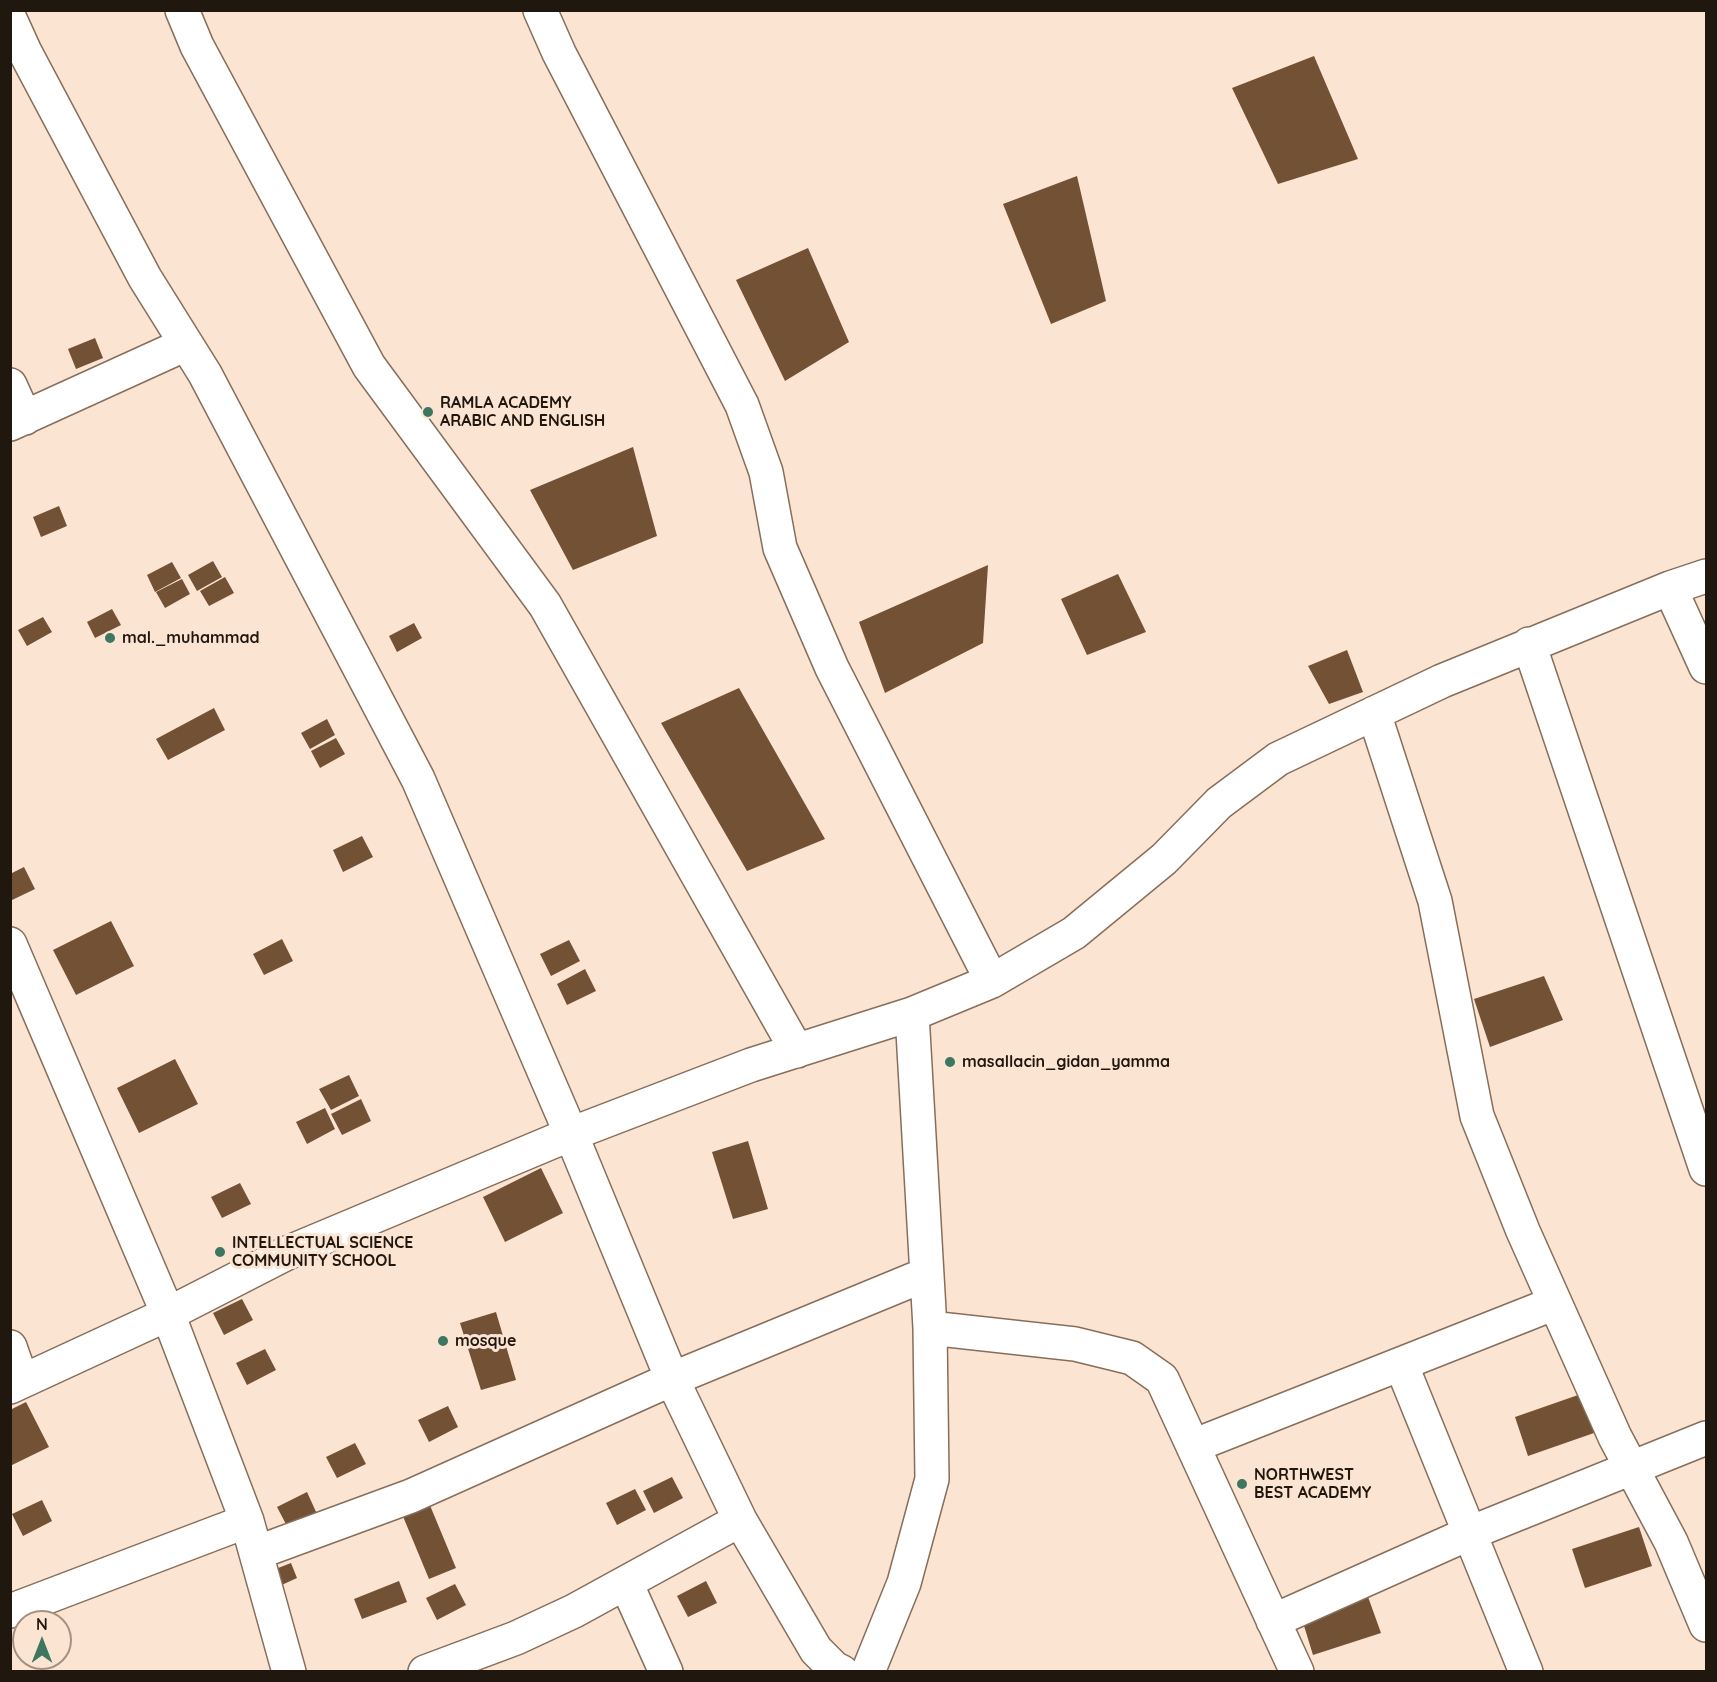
<!DOCTYPE html>
<html>
<head>
<meta charset="utf-8">
<style>
  body { margin:0 }
  #map { position:relative; width:1717px; height:1682px; overflow:hidden; background:#fbe4d2; font-family:Quicksand,sans-serif }
  canvas { display:block }
  .frame { position:absolute; inset:0; border:12px solid #20170f; pointer-events:none }
  .north { position:absolute; left:12px; top:1610px; width:60px; height:60px; box-sizing:border-box; background:#fbe4d2; border:2px solid #a39284; border-radius:50%; rotate:0deg; font-size:16px; font-weight:700; line-height:24px; text-align:center; color:#20170f }
  .north::after { content:''; display:block; margin:auto; width:21px; height:27px; background:#3b7761; clip-path:polygon(50% 0,100% 100%,50% 72%,0 100%) }
</style>
</head>
<body>
<div id="map">
<canvas width="1717" height="1682"></canvas>
<div class="frame"></div>
<div class="north">N</div>
</div>
<script>
const ctx = document.querySelector('canvas').getContext('2d');
ctx.lineJoin = 'round';
function paint(path, color) { ctx.fillStyle = color; ctx.fill(path, 'evenodd'); }
const poly = rows => new Path2D(rows.map(r => 'M' + r).join(''));
function stroke(path, color, width, dash) { ctx.strokeStyle = color; ctx.lineWidth = width; ctx.lineCap = dash ? 'butt' : 'round'; ctx.setLineDash(dash || []); ctx.stroke(path); }
function label(font, color, halo, rows, align = 'center') {
  ctx.font = font + ' Quicksand,sans-serif'; ctx.lineWidth = 6; ctx.setLineDash([]); ctx.textBaseline = 'middle'; ctx.strokeStyle = halo; ctx.fillStyle = color; for (const [text, x, y, turn = 0] of rows) {
    ctx.save(); ctx.translate(x, y); ctx.rotate((+turn || 0) * Math.PI / 180); ctx.textAlign = isNaN(turn) ? turn : align; if (halo) ctx.strokeText(text, 0, 0); ctx.fillText(text, 0, 0); ctx.restore();
  }
}
paint(poly([
  [1314,56,1358,159,1278,184,1232,88],
  [1077,176,1106,301,1051,324,1003,204],
  [808,248,849,342,785,381,736,280],
  [95,338,103,358,76,369,68,349],
  [633,447,657,536,573,570,530,490],
  [59,506,67,526,41,537,33,517],
  [213,561,222,577,197,591,188,575],
  [172,562,181,578,155,592,147,575],
  [988,565,983,643,885,693,859,622],
  [1118,574,1146,632,1087,655,1061,599],
  [225,577,234,593,209,606,200,591],
  [182,579,190,594,165,608,156,592],
  [112,609,121,625,95,638,87,622],
  [43,617,52,632,27,646,18,630],
  [414,623,422,638,397,652,389,636],
  [1347,650,1363,692,1329,704,1308,666],
  [739,688,825,839,747,871,661,723],
  [214,708,225,730,168,760,156,739],
  [327,719,335,735,310,749,301,733],
  [336,738,345,754,320,768,311,751],
  [362,836,373,857,343,872,333,850],
  [24,867,35,889,10,901,10,874],
  [111,921,134,966,76,995,53,950],
  [282,939,293,961,264,975,253,954],
  [569,940,580,961,551,976,540,954],
  [585,969,596,991,567,1005,557,984],
  [1544,976,1563,1020,1490,1047,1474,999],
  [175,1059,198,1104,139,1133,117,1088],
  [349,1075,359,1096,331,1110,319,1089],
  [361,1099,371,1121,342,1135,331,1114],
  [325,1108,335,1129,307,1144,296,1122],
  [748,1141,768,1209,733,1219,712,1152],
  [541,1168,563,1213,505,1242,483,1197],
  [240,1183,251,1204,222,1218,211,1197],
  [242,1299,253,1320,224,1335,213,1313],
  [496,1312,516,1380,481,1390,460,1323],
  [265,1349,276,1370,247,1385,236,1363],
  [1581,1394,1594,1433,1528,1456,1515,1417],
  [26,1402,49,1447,10,1466,10,1410],
  [448,1406,458,1427,429,1442,418,1420],
  [355,1443,366,1464,337,1478,326,1457],
  [672,1477,683,1498,654,1513,643,1491],
  [635,1489,646,1510,617,1525,606,1503],
  [307,1492,317,1514,288,1528,277,1507],
  [42,1500,52,1521,23,1536,12,1514],
  [429,1503,456,1568,429,1579,402,1514],
  [1639,1527,1652,1566,1585,1588,1572,1549],
  [291,1563,297,1578,275,1588,268,1572],
  [399,1581,407,1602,362,1619,354,1599],
  [706,1581,717,1603,688,1617,677,1596],
  [455,1584,466,1605,437,1620,426,1598],
  [1367,1594,1381,1633,1313,1655,1301,1616]
]), '#725135');
const street = poly([
  [182,10,197,46,369,366,545,605,797,1051],
  [540,10,559,53,742,405,766,472,780,548,832,668,992,981],
  [10,19,25,52,145,278,205,374,418,779,571,1134,672,1379,740,1520,816,1650,834,1668,842,1672],
  [10,385,25,418],
  [10,424,186,344],
  [1670,588,1706,667],
  [1529,644,1706,1169],
  [1374,713,1435,901,1477,1116,1523,1231,1615,1437,1671,1542,1706,1625],
  [10,944,168,1314,247,1521,289,1672],
  [930,1328,1075,1344,1132,1358,1162,1379,1297,1672],
  [10,1347,22,1381],
  [1401,1364,1526,1672],
  [10,1387,168,1314,287,1253,571,1134,751,1065,912,1014,992,981,1074,933,1164,859,1219,803,1278,759,1442,681,1670,588,1706,576],
  [1193,1446,1555,1303],
  [256,1553,411,1496,672,1379,927,1274],
  [626,1583,666,1672],
  [10,1611,247,1521],
  [1273,1621,1470,1533,1706,1438],
  [425,1672,516,1638,574,1611,740,1520],
  [868,1672,904,1583,932,1479,930,1328,912,1014]
]);
stroke(street, '#876e5a', 36);
stroke(street, '#fff', 33);
for (const [x, y, r, color] of [
  [428,412,6,"#3b7761"],
  [110,638,6,"#3b7761"],
  [950,1062,6,"#3b7761"],
  [220,1252,6,"#3b7761"],
  [443,1341,6,"#3b7761"],
  [1242,1484,6,"#3b7761"]
]) { const dot = new Path2D(); dot.arc(x, y, r, 0, 2 * Math.PI); ctx.fillStyle = color; ctx.fill(dot); stroke(dot, '#fbe4d2', 2); }
label('bold 16px', '#20170f', '#fbe4d2', [
  ["RAMLA ACADEMY",440,403],
  ["ARABIC AND ENGLISH",440,421],
  ["mal._muhammad",122,638],
  ["masallacin_gidan_yamma",962,1062],
  ["INTELLECTUAL SCIENCE",232,1243],
  ["COMMUNITY SCHOOL",232,1261],
  ["mosque",455,1341],
  ["NORTHWEST",1254,1475],
  ["BEST ACADEMY",1254,1493]
], 'left');
</script>
</body>
</html>
